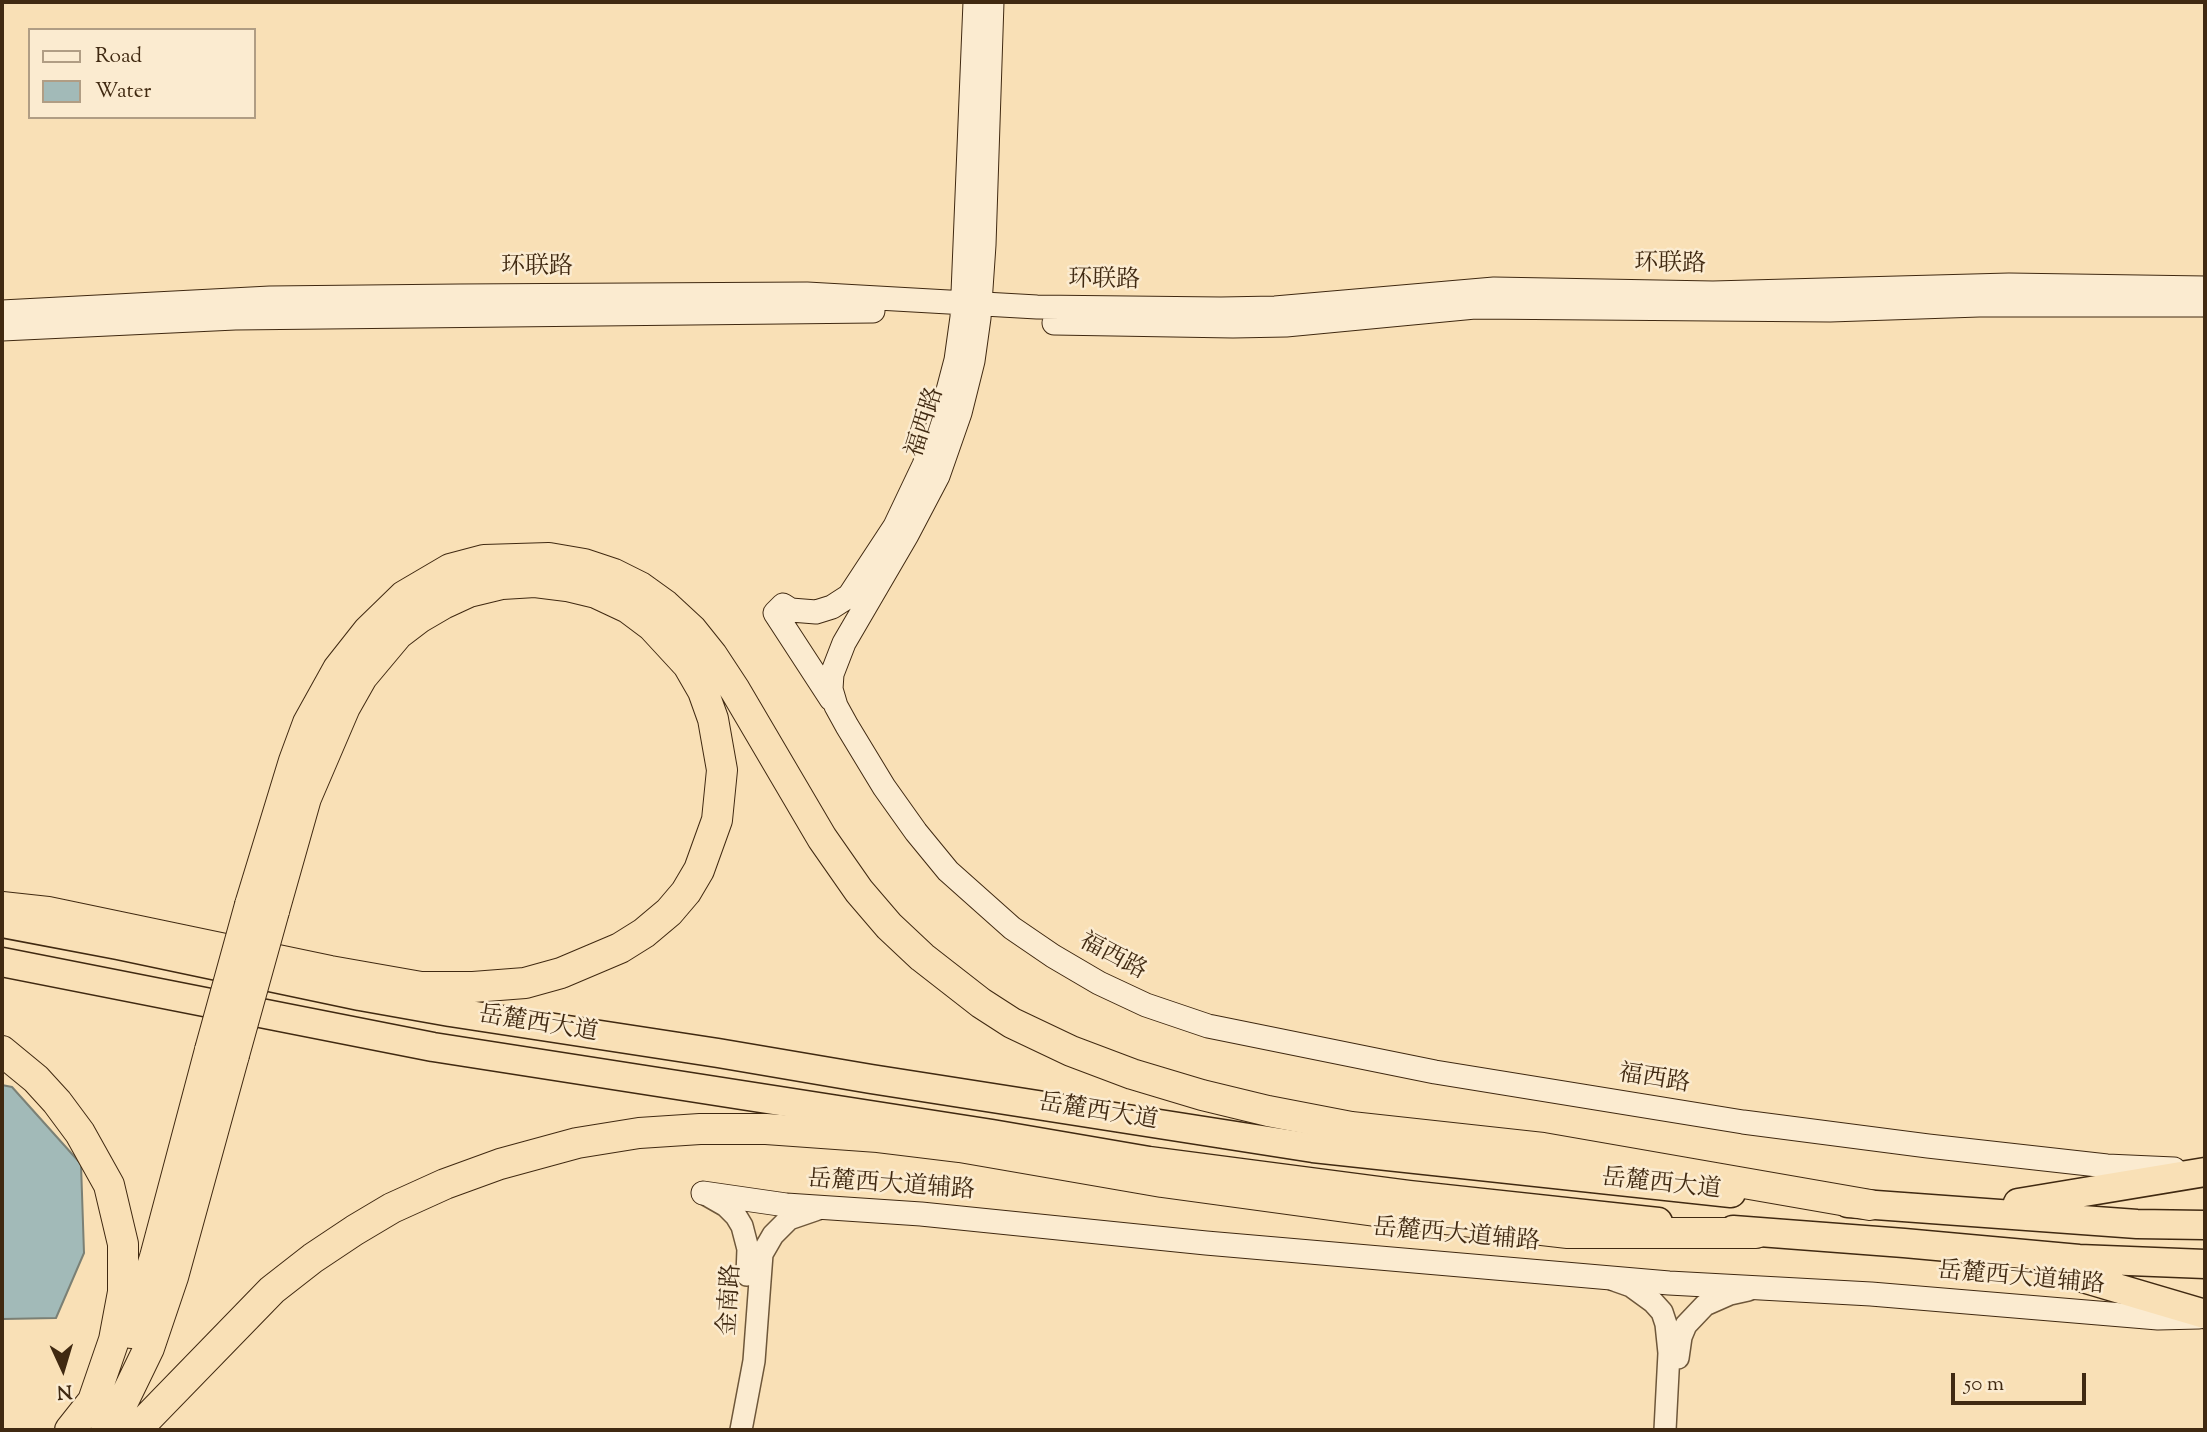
<!DOCTYPE html>
<html>
<head>
<meta charset="utf-8">
<style>
  body { margin:0 }
  #map { position:relative; width:2207px; height:1432px; overflow:hidden; background:#f9e0b6; font-family:"Sorts Mill Goudy",serif }
  canvas { display:block }
  .frame { position:absolute; inset:0; border:4px solid #402911; pointer-events:none }
  .legend { position:absolute; left:28px; top:28px; width:228px; height:91px; box-sizing:border-box; background:#fbebd0; border:2px solid #b09d84; margin:0; padding:9px 12px; list-style:none; font-size:21px; color:#402911 }
  .legend li { display:flex; align-items:center; gap:14px; height:35px }
  .legend b { width:35px; border:2px solid #b09d84 }
  .north { position:absolute; left:28px; top:1334px; width:70px; height:70px; -webkit-text-stroke:5px #fbebd0; paint-order:stroke; rotate:176deg; font-size:19px; font-weight:700; line-height:28px; text-align:center; color:#402911 }
  .north::after { content:''; display:block; margin:auto; width:24px; height:32px; background:#402911; clip-path:polygon(50% 0,100% 100%,50% 72%,0 100%) }
  .scale { position:absolute; left:1951px; top:1373px; width:135px; height:32px; box-sizing:border-box; border:4px solid #402911; border-top:0; padding-left:9px; font-size:21px; line-height:24px; white-space:nowrap; color:#402911; -webkit-text-stroke:5px #fbebd0; paint-order:stroke }
</style>
</head>
<body>
<div id="map">
<canvas width="2207" height="1432"></canvas>
<div class="frame"></div>
<ul class="legend">
<li><b style="height:9px;background:#fbebd0"></b>Road</li>
<li><b style="height:19px;background:#a2bab8"></b>Water</li>
</ul>
<div class="north">N</div>
<div class="scale">50 m</div>
</div>
<script>
const ctx = document.querySelector('canvas').getContext('2d');
ctx.lineJoin = 'round';
function paint(path, color) { ctx.fillStyle = color; ctx.fill(path, 'evenodd'); }
const poly = rows => new Path2D(rows.map(r => 'M' + r).join(''));
function stroke(path, color, width, dash) { ctx.strokeStyle = color; ctx.lineWidth = width; ctx.lineCap = dash ? 'butt' : 'round'; ctx.setLineDash(dash || []); ctx.stroke(path); }
function label(font, color, halo, rows, align = 'center') {
  ctx.font = font + ' "Sorts Mill Goudy","Noto Serif SC",serif'; ctx.lineWidth = 5; ctx.setLineDash([]); ctx.textBaseline = 'middle'; ctx.strokeStyle = halo; ctx.fillStyle = color; for (const [text, x, y, turn = 0] of rows) {
    ctx.save(); ctx.translate(x, y); ctx.rotate((+turn || 0) * Math.PI / 180); ctx.textAlign = isNaN(turn) ? turn : align; if (halo) ctx.strokeText(text, 0, 0); ctx.fillText(text, 0, 0); ctx.restore();
  }
}
const water = poly([
  [2,1085,12,1087,81,1164,84,1253,56,1318,3,1319,2,1316,2,1085]
]);
paint(water, '#a2bab8');
stroke(water, '#7b8075', 2);
const tertiary = poly([
  [705,1194,726,1206,736,1216,742,1226,748,1249,747,1275],
  [1614,1280,1631,1286,1653,1302,1662,1312,1666,1324,1669,1353,1665,1430],
  [1678,1358,1681,1337,1686,1325,1705,1305,1730,1294,1748,1290],
  [741,1430,754,1361,762,1254,773,1235,789,1219,818,1209]
]);
const secondary = poly([
  [992,2,984,245,979,318,973,361,960,413,938,476,907,535,844,643,832,674,831,689,836,706,847,726,884,787,916,832,948,871,1012,928,1053,956,1099,983,1146,1005,1208,1026,1435,1072,1743,1122,1928,1146,2107,1166,2174,1169],
  [2,312,270,298,459,296,807,294,1037,307,1221,309,1275,308,1494,289,1713,293,2009,285,2205,288],
  [1054,323,1233,326,1286,325,1475,307,1830,310,1979,305,2205,305],
  [2,329,235,318,873,311],
  [831,699,775,613,783,605,791,610,816,612,832,607,849,596,895,526,924,465,941,417,956,360,962,317,975,2],
  [703,1193,786,1205,921,1214,1206,1243,1669,1283,1871,1294,2158,1318,2199,1317]
]);
const trunk = poly([
  [2,923,118,945,360,996,450,1012,718,1053,871,1079,1313,1148,1731,1193],
  [2,962,433,1047,992,1134,1149,1161,1409,1195,1658,1222],
  [1848,1203,2137,1224,2205,1225],
  [2018,1203,2205,1172],
  [1733,1230,1904,1243,2079,1259,2205,1264],
  [2049,1268,2205,1314]
]);
const motorway = poly([
  [250,905,294,761,308,723,338,669,368,631,404,596,450,569,484,560,549,558,584,564,614,574,640,587,665,605,692,630,712,655,735,690,822,838,859,891,889,926,922,957,981,1003,1012,1023,1071,1051,1132,1074,1202,1095,1268,1111,1351,1127,1543,1148,1870,1205],
  [2,907,48,912,330,971,421,987,473,987,525,983,561,973,620,948,644,933,669,912,686,892,699,870,717,820,722,770,713,719,703,691,688,665,652,626,628,608,596,593,567,586,535,582,502,584,469,592,443,604,419,618,398,634,362,677,345,707,306,798,274,911],
  [2,1051,36,1079,57,1102,80,1133,109,1185,123,1244,123,1292,114,1340,93,1401,70,1430],
  [131,1333,155,1257,210,1050],
  [106,1430,118,1412,149,1348,173,1277,234,1055],
  [136,1430,272,1290,313,1258,355,1230,392,1208,445,1184,500,1164,577,1143,639,1133,700,1129,766,1129,878,1137,960,1147,1162,1182,1375,1211,1568,1233,1756,1233]
]);
stroke(tertiary, '#6e573a', 24);
stroke(secondary, '#402911', 25);
stroke(trunk, '#402911', 31);
stroke(motorway, '#402911', 32);
stroke(tertiary, '#fbebd0', 21);
stroke(secondary, '#fbebd0', 23);
stroke(trunk, '#f9e0b6', 28);
stroke(motorway, '#f9e0b6', 30);
const motorwayBridge = poly([
  [210,1050,250,905],
  [234,1055,274,911]
]);
stroke(motorwayBridge, '#402911', 32, []);
stroke(motorwayBridge, '#f9e0b6', 30);
label('24px', '#402911', '#fbebd0', [
  ["环联路",1670,266,1],
  ["环联路",537,269],
  ["环联路",1104,282,1],
  ["福西路",927,423,-72],
  ["福西路",1112,958,28],
  ["岳麓西大道",538,1026,9],
  ["福西路",1654,1081,9],
  ["岳麓西大道",1098,1114,9],
  ["岳麓西大道",1661,1186,6],
  ["岳麓西大道辅路",891,1187,4],
  ["岳麓西大道辅路",1456,1237,5],
  ["岳麓西大道辅路",2021,1280,5],
  ["金南路",732,1300,-86]
]);
</script>
</body>
</html>
